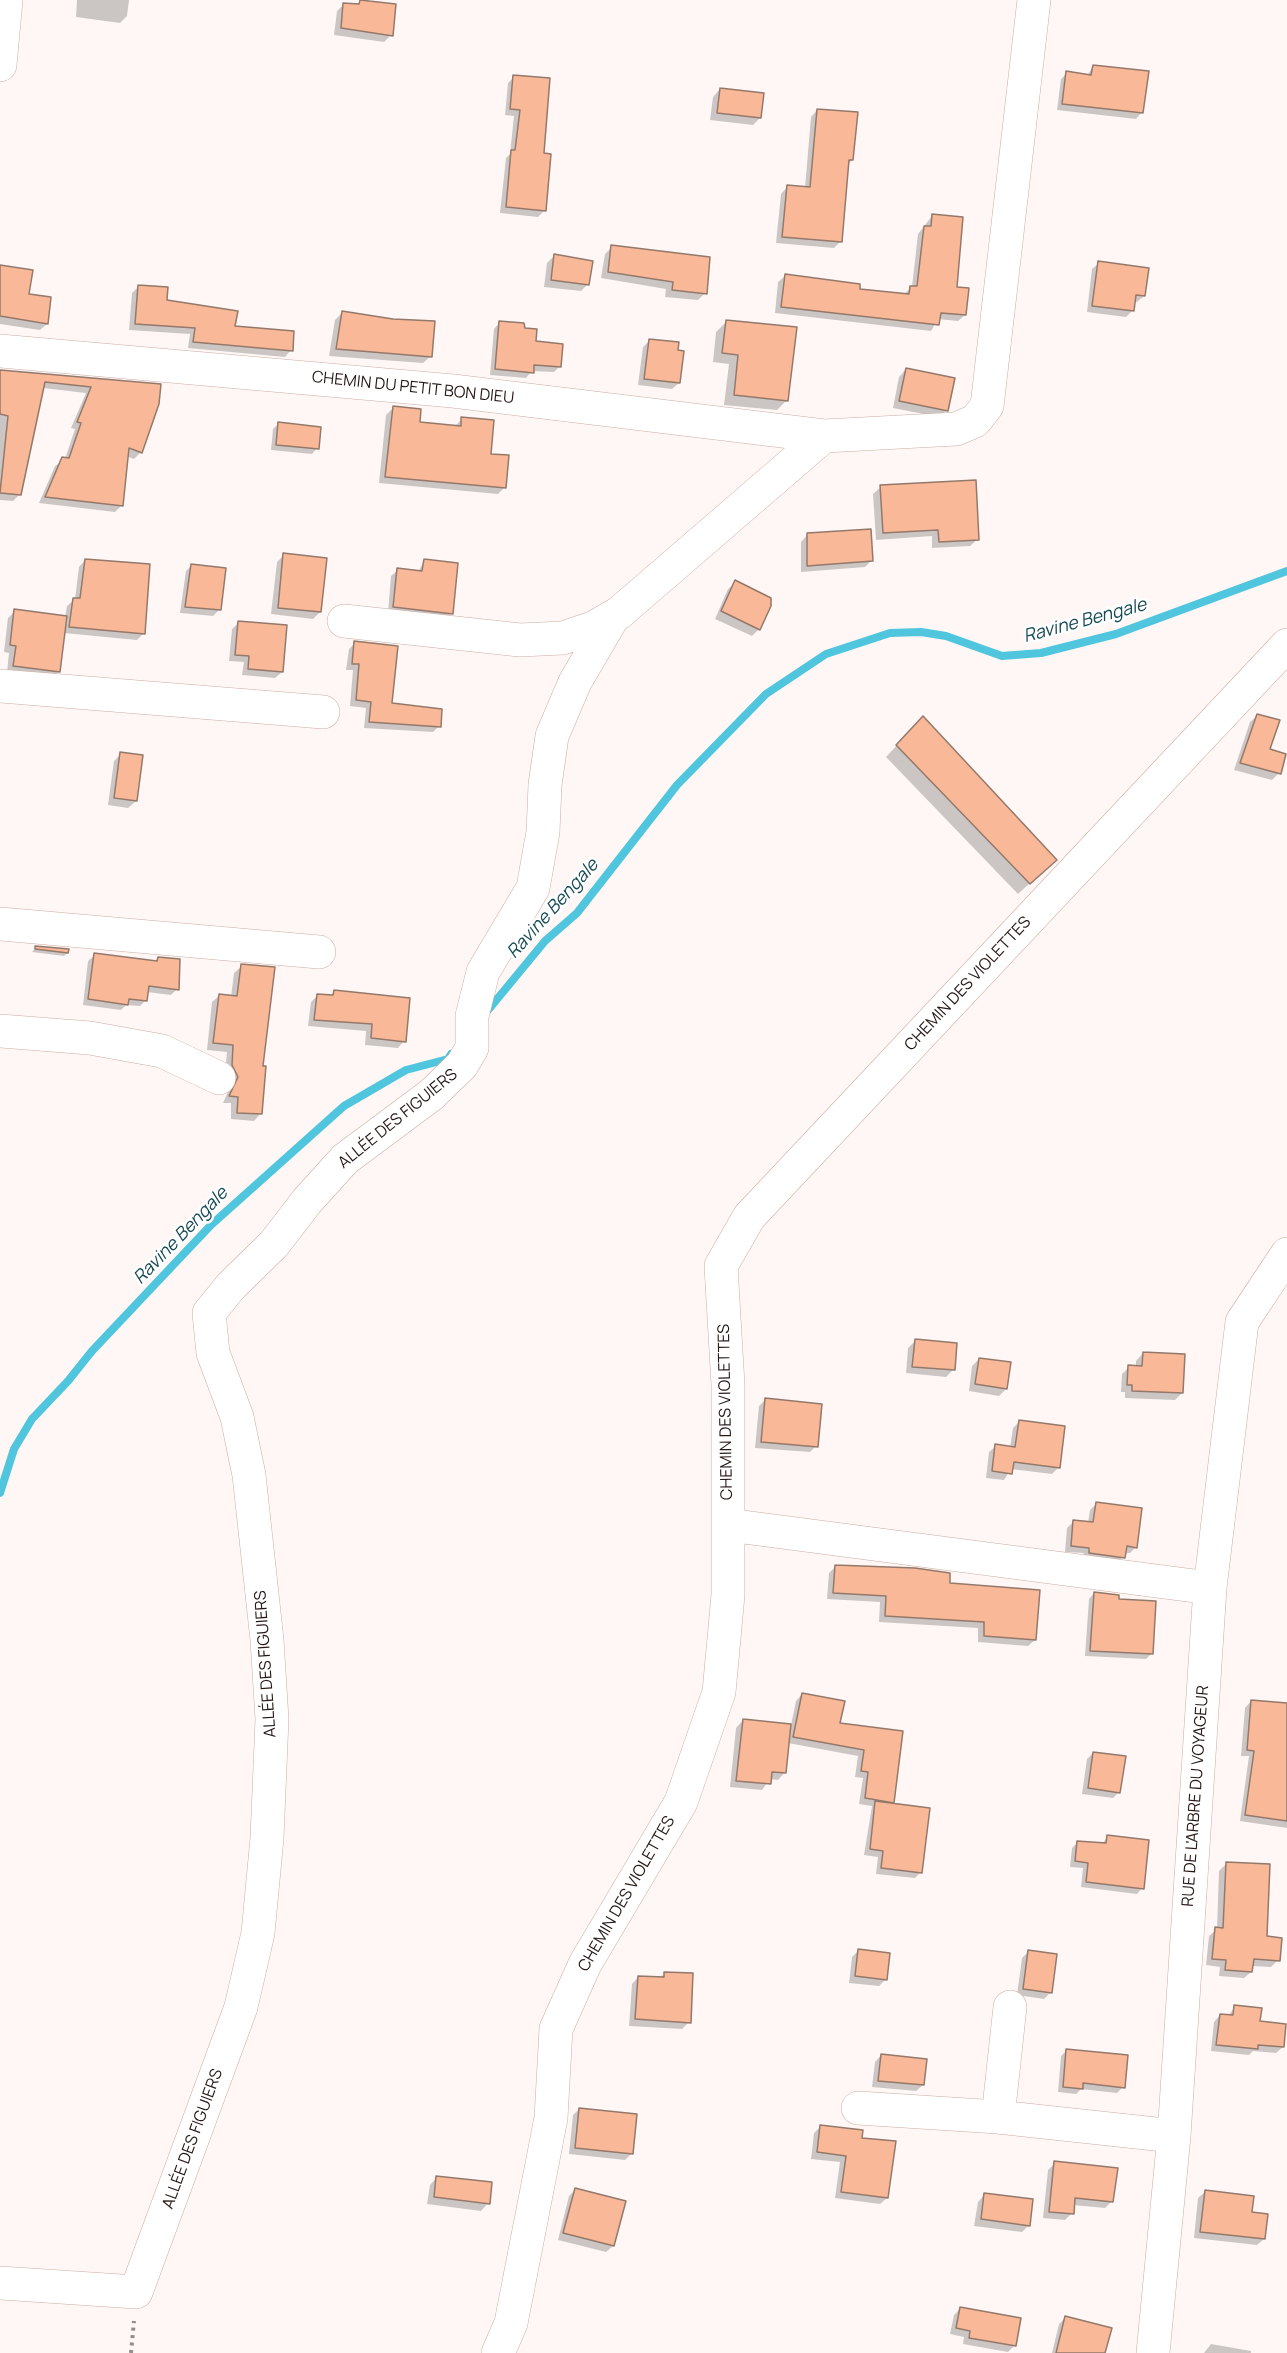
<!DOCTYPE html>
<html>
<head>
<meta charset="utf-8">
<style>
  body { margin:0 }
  canvas { display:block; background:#fef7f5 }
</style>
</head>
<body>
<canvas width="1287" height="2353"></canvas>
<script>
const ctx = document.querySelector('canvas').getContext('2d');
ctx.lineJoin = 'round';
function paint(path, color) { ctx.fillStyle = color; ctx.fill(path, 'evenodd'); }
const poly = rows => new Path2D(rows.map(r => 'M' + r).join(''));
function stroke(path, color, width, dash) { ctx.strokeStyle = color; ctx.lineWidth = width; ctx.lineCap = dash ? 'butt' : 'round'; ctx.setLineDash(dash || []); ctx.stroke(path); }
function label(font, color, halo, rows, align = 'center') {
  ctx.font = font + ' Manrope,sans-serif'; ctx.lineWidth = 5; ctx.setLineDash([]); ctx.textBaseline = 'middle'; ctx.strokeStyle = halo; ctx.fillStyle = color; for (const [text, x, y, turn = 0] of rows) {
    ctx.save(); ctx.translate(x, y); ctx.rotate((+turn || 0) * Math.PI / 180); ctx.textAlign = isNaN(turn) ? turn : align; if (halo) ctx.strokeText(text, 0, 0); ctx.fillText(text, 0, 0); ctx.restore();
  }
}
paint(poly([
  [77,0,129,0,127,16,120,23,76,17],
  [360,2,391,35,384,42,334,35,337,11,344,4,357,5],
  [1093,66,1142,112,1136,119,1057,110,1061,79,1067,73,1087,76],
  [514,77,542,155,544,211,538,217,500,213,506,158,510,154,514,116,505,115,508,83],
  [720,89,760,118,753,125,710,120,713,97],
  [817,110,852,160,847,165,841,241,834,248,776,243,781,194,787,187,805,188,811,117],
  [932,216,965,315,958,321,938,319,931,331,775,313,778,282,785,276,858,290,903,295,912,287,918,234],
  [612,247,705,293,698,300,665,297,666,289,601,278,605,254],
  [554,256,588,284,581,291,544,287,547,263],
  [1099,263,1144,296,1137,302,1133,301,1132,311,1126,317,1087,312,1092,269],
  [0,266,28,295,47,324,40,330,0,324],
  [139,286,165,301,291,350,285,357,188,348,190,334,129,330,132,293],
  [342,313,431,356,423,363,329,356,335,320],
  [726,322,787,400,777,410,724,405,729,364,713,362,716,332],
  [499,323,523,329,559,367,554,372,532,371,526,378,490,375,494,329],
  [650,340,679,383,672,389,638,385,643,347],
  [906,369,947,410,939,417,893,408,899,377],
  [0,370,159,385,141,452,134,459,126,456,121,506,115,512,39,503,55,466,65,459,75,429,71,428,86,393,43,388,20,494,13,501,0,500],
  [393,408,418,424,455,426,462,419,489,456,505,487,498,494,379,483,386,415],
  [278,424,317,448,312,454,271,450,273,429],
  [881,487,978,539,970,546,932,548,932,536,876,540,873,494],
  [808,534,872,560,865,567,801,572,801,542],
  [284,555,320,612,313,619,271,614,277,562],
  [85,560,144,633,137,640,64,633,59,671,52,678,7,672,9,653,4,652,8,618,15,611,65,617,67,606,75,599,79,567],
  [424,561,451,613,445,619,388,613,391,576,398,570,418,572],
  [192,565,219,610,213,616,180,613,186,571],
  [736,582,759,629,752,636,715,619,728,589],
  [238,623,282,672,275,678,242,675,244,662,229,661,232,629],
  [355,643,390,705,439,726,433,732,364,728,366,708,350,706,353,670,346,670,349,649],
  [1258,715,1268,750,1279,773,1272,780,1234,770,1250,722],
  [912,729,1044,870,1018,894,886,757],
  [121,754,136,801,128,808,108,805,114,761],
  [36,947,67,953,64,956,32,952],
  [95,955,155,962,159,958,180,970,177,989,171,995,147,992,146,1000,140,1006,126,1005,121,1010,83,1005,88,961],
  [242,966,261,1067,261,1113,254,1121,231,1119,231,1103,223,1103,231,1085,225,1073,227,1052,207,1050,212,1002,220,995,231,997,234,973],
  [335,992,404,1041,398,1048,365,1045,366,1031,308,1026,311,1002,318,995,330,997],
  [915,1341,953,1370,946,1377,906,1373,908,1348],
  [1143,1353,1182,1393,1175,1400,1125,1398,1125,1392,1121,1392,1122,1374,1129,1367,1136,1367,1136,1361],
  [979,1359,1006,1389,999,1396,969,1391,972,1366],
  [765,1400,816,1446,810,1452,755,1448,759,1406],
  [1019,1422,1059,1467,1052,1474,1011,1469,1004,1480,986,1478,989,1452,996,1446,1010,1448,1013,1428],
  [1097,1503,1136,1547,1130,1553,1125,1553,1118,1563,1083,1559,1084,1553,1065,1552,1067,1528,1073,1522,1088,1523,1090,1510],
  [836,1566,948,1585,1035,1640,1028,1646,978,1642,978,1628,879,1622,880,1602,827,1599,829,1573],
  [1094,1593,1151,1654,1146,1659,1085,1656,1089,1599],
  [802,1694,839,1724,902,1733,890,1804,921,1872,915,1878,876,1874,878,1857,864,1855,872,1806,859,1804,863,1778,855,1777,858,1756,788,1743,785,1772,778,1780,770,1779,762,1790,730,1787,736,1728,743,1720,791,1725,796,1701],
  [1251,1701,1287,1705,1287,1828,1240,1821,1249,1756,1241,1756,1245,1708],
  [1093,1753,1119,1792,1113,1798,1082,1794,1087,1759],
  [1107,1837,1142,1888,1137,1894,1081,1887,1083,1868,1070,1867,1072,1848,1078,1842,1102,1845],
  [1226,1864,1278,1960,1271,1967,1251,1966,1251,1972,1244,1978,1219,1976,1220,1967,1206,1965,1209,1936,1217,1929,1219,1871],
  [859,1950,886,1979,879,1986,849,1983,852,1957],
  [1028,1952,1051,1992,1044,1999,1017,1995,1022,1958],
  [665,1973,689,2022,682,2029,629,2026,632,1984,638,1977,659,1979],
  [1235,2007,1258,2023,1283,2047,1276,2053,1253,2051,1249,2055,1211,2051,1214,2022,1220,2015,1228,2016],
  [1067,2050,1123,2087,1117,2093,1081,2089,1076,2094,1058,2092,1061,2056],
  [881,2055,923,2085,916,2091,872,2087,875,2062],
  [579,2109,631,2154,625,2160,569,2154,573,2115],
  [821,2126,860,2140,887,2198,880,2204,835,2198,840,2162,811,2159,814,2133],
  [1055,2163,1112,2201,1105,2208,1073,2205,1072,2213,1065,2220,1043,2218,1048,2170],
  [437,2177,488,2203,481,2211,427,2204,430,2185],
  [576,2189,613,2246,606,2252,558,2240,569,2196],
  [1205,2192,1250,2214,1264,2239,1257,2245,1194,2238,1198,2198],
  [985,2194,1029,2225,1022,2232,974,2226,978,2202],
  [961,2308,1015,2345,1008,2352,963,2344,964,2337,950,2334,954,2315],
  [1065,2318,1102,2353,1052,2353,1059,2324],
  [1211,2344,1251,2351,1251,2353,1204,2353]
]), '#0003');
stroke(poly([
  [484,1015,545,941,577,913,677,785,766,694,826,654,890,633,921,632,946,636,1002,656,1041,653,1116,634,1287,571],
  [0,1493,14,1449,32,1419,68,1381,92,1351,211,1225,344,1106,406,1070,448,1059,451,1054]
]), '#4fc6dd', 8);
const building = poly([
  [360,0,396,4,393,36,341,28,343,3,359,4,360,0],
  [1093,65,1149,71,1143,113,1062,104,1066,71,1091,75,1093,65],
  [513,75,550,78,544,153,551,154,546,211,506,207,511,150,515,150,520,110,510,109,513,75],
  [720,88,764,93,761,118,717,113,720,88],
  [817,109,858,112,853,160,849,160,842,242,782,237,787,185,810,187,817,109],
  [932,214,963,217,957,287,969,288,966,315,941,313,939,325,781,307,785,274,860,284,860,289,909,294,910,286,917,286,924,226,931,226,932,214],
  [611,245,710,257,707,294,672,290,673,282,608,272,611,245],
  [554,254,593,261,589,285,551,280,554,254],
  [1098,261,1149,268,1145,296,1136,295,1134,311,1092,306,1098,261],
  [0,265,33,270,29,294,51,297,48,324,0,316,0,265],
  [138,285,168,287,167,300,238,311,235,326,294,331,293,351,193,342,195,328,135,324,138,285],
  [342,311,393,319,435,321,432,357,336,349,342,311],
  [726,320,797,327,788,401,734,395,738,355,722,353,726,320],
  [499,321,524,323,525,328,537,329,536,341,563,344,561,367,534,365,534,373,495,369,499,321],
  [649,339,679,342,678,350,684,351,680,383,644,379,649,339],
  [906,368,955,378,948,411,899,401,906,368],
  [0,370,161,384,159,404,142,453,129,448,123,506,45,497,62,457,69,458,81,423,77,422,91,387,45,382,21,495,0,493,8,416,0,414,0,370],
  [393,406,421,409,420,422,461,426,461,417,494,420,491,454,509,455,506,488,385,477,393,406],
  [278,422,321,427,319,449,276,445,278,422],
  [976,480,979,540,939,542,938,530,883,533,880,485,976,480],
  [871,529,873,561,807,566,807,533,871,529],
  [283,553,327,558,321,612,278,608,283,553],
  [85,559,150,564,145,634,69,627,73,598,80,598,85,559],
  [424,559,458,563,453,614,393,607,397,568,422,571,424,559],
  [191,564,226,568,221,610,185,607,191,564],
  [735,580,771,598,771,606,760,630,721,611,735,580],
  [14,609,67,616,60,672,13,666,16,646,10,645,14,609],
  [238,621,287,625,283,672,248,669,249,656,235,655,238,621],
  [354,641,398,646,392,703,442,709,441,727,369,722,371,702,356,700,359,664,352,664,354,641],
  [1257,714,1280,720,1270,749,1286,754,1281,774,1240,763,1257,714],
  [923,716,1057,860,1030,884,896,745,923,716],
  [120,752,143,755,137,801,114,798,120,752],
  [35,946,69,949,68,953,35,949,35,946],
  [94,953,157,961,158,957,180,959,179,990,149,986,147,1001,129,999,128,1005,88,999,94,953],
  [241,964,275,967,263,1066,266,1066,262,1114,237,1113,238,1097,229,1096,238,1077,232,1065,233,1045,213,1043,219,994,237,996,241,964],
  [334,990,410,998,406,1042,371,1038,372,1024,314,1020,317,994,333,995,334,990],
  [915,1339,957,1343,955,1370,912,1367,915,1339],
  [1143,1352,1185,1354,1183,1393,1132,1391,1132,1385,1127,1385,1128,1365,1142,1366,1143,1352],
  [979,1358,1011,1362,1007,1389,975,1384,979,1358],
  [765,1398,822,1404,818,1447,761,1442,765,1398],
  [1019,1420,1065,1426,1060,1468,1014,1462,1012,1474,992,1471,995,1444,1015,1447,1019,1420],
  [1096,1502,1142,1508,1137,1548,1127,1546,1125,1558,1089,1553,1089,1548,1071,1546,1073,1520,1093,1522,1096,1502],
  [835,1565,915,1568,950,1573,950,1583,1040,1590,1036,1640,984,1636,984,1622,885,1616,886,1596,833,1593,835,1565],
  [1094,1592,1119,1595,1119,1599,1156,1601,1153,1654,1090,1651,1094,1592],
  [802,1693,845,1701,840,1723,903,1731,894,1803,865,1798,868,1772,861,1771,864,1750,793,1737,802,1693],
  [1251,1700,1287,1703,1287,1821,1245,1815,1254,1751,1247,1750,1251,1700],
  [743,1719,791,1724,786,1773,772,1772,771,1784,736,1781,743,1719],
  [1093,1752,1126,1756,1120,1793,1088,1788,1093,1752],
  [875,1801,930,1808,922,1873,881,1868,883,1851,870,1849,875,1801],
  [1107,1835,1149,1840,1144,1889,1086,1882,1088,1863,1075,1861,1077,1841,1106,1843,1107,1835],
  [1226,1862,1270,1864,1267,1936,1282,1938,1280,1961,1254,1959,1252,1972,1225,1970,1226,1960,1212,1959,1215,1927,1223,1928,1226,1862],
  [858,1949,890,1953,887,1980,855,1976,858,1949],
  [1028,1950,1057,1954,1052,1993,1023,1989,1028,1950],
  [664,1972,693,1973,691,2023,635,2019,638,1976,664,1977,664,1972],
  [1234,2005,1262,2008,1260,2021,1286,2024,1284,2047,1258,2045,1258,2049,1216,2045,1220,2014,1233,2015,1234,2005],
  [1066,2049,1128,2055,1125,2088,1083,2083,1083,2089,1063,2087,1066,2049],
  [881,2054,927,2059,924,2085,878,2081,881,2054],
  [579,2108,637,2114,633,2154,575,2148,579,2108],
  [820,2125,863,2130,862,2138,896,2141,888,2198,841,2192,846,2156,817,2152,820,2125],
  [1054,2161,1118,2168,1113,2202,1075,2198,1074,2214,1049,2212,1054,2161],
  [436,2176,492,2182,490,2204,434,2197,436,2176],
  [575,2188,626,2201,614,2246,563,2233,575,2188],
  [1205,2190,1254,2196,1252,2212,1268,2214,1265,2239,1200,2232,1205,2190],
  [984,2193,1033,2199,1030,2226,981,2219,984,2193],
  [960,2307,1021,2318,1016,2346,969,2338,970,2331,956,2328,960,2307],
  [1065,2316,1112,2328,1105,2353,1056,2353,1065,2316]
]);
paint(building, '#f9b897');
stroke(building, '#94796b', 1.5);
const minor = poly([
  [0,65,6,0],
  [0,351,453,391,824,436,956,429,975,421,987,406,1034,0],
  [344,621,520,640,563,638,595,627,619,613,824,436],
  [0,686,323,712],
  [0,924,319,952],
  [0,1031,90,1038,162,1051,219,1078],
  [728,1525,1210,1588],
  [858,2108,998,2117,1174,2136],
  [998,2117,1010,2007],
  [0,2283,136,2292,241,2007,258,1933,267,1838,272,1719,267,1640,249,1475,237,1417,213,1353,209,1313,231,1286,274,1244,307,1201,345,1159,431,1095,462,1065,472,1048,472,1016,483,972,533,888,543,832,545,785,552,736,575,682,613,617],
  [498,2353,511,2323,551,2118,556,2029,585,1964,681,1802,719,1692,728,1595,728,1385,721,1266,749,1217,1287,645],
  [1153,2353,1174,2136,1210,1588,1242,1322,1287,1254]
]);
stroke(minor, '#ccada2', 34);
stroke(poly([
  [131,2353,134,2321]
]), '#958b89', 4, [3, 4.5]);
stroke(minor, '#fff', 33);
label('16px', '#251916', '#fff', [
  ["CHEMIN DU PETIT BON DIEU",413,388,6],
  ["CHEMIN DES VIOLETTES",968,984,-47],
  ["ALLÉE DES FIGUIERS",398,1119,-39],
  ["CHEMIN DES VIOLETTES",726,1412,-91],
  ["ALLÉE DES FIGUIERS",266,1664,-94],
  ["RUE DE L'ARBRE DU VOYAGEUR",1196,1796,-86],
  ["CHEMIN DES VIOLETTES",627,1894,-60],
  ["ALLÉE DES FIGUIERS",193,2139,-70]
]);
label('italic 18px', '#164a54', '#fff', [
  ["Ravine Bengale",1085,621,-15],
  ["Ravine Bengale",553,909,-48],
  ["Ravine Bengale",181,1236,-46]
]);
</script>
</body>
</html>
